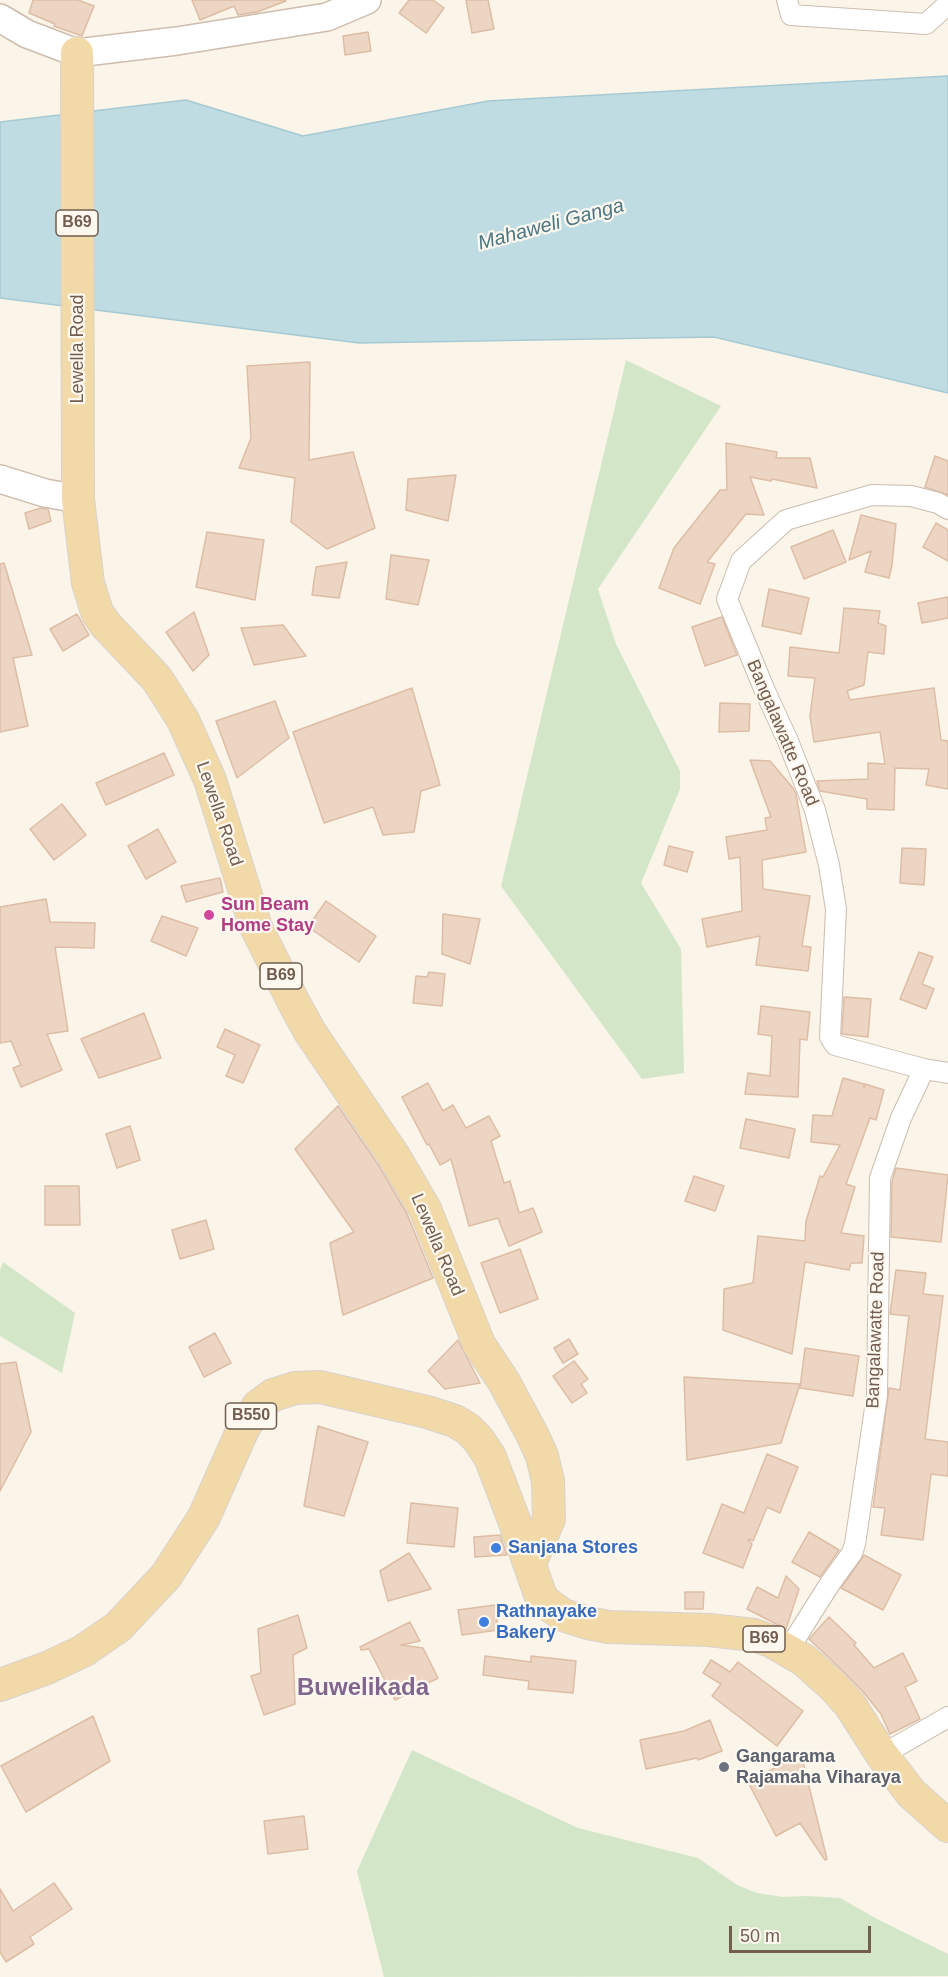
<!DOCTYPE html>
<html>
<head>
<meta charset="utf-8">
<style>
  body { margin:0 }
  #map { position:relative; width:948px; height:1977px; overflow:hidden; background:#faf4e9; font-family:Helvetica,sans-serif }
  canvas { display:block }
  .scale { position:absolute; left:729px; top:1926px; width:142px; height:27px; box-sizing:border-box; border:3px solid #725d4f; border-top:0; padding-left:8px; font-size:18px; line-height:21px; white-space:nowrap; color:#725d4f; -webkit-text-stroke:4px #fdf8ef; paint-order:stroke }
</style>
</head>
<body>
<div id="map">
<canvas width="948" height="1977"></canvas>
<div class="scale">50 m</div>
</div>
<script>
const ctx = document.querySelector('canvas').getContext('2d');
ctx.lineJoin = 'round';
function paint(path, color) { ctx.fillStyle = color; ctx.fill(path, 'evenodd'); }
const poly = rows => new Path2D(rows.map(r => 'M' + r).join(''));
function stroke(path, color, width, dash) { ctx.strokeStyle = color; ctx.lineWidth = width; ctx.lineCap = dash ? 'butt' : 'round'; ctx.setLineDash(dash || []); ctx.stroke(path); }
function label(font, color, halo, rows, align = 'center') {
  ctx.font = font + ' Helvetica,sans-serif'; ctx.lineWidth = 4.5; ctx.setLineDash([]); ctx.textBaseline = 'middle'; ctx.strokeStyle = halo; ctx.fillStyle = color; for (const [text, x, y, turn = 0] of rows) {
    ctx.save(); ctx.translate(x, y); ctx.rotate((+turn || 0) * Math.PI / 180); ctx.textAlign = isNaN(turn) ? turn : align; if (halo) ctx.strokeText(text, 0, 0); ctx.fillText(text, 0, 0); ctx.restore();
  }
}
paint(poly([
  [626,360,721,406,598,589,616,644,680,771,680,789,641,883,681,949,684,1073,642,1079,501,886],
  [3,1262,75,1313,62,1373,0,1336,0,1270],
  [412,1750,578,1828,698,1858,737,1885,757,1893,783,1897,807,1896,840,1898,879,1920,948,1954,948,1976,384,1977,357,1871]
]), '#d3e7c8');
const water = poly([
  [948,76,948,393,714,337,359,343,0,298,0,122,186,100,303,136,488,101,948,76]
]);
paint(water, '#bfdce2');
stroke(water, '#a6cad3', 1.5);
const building = poly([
  [33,0,78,0,94,6,82,36,54,26,55,24,29,13,33,0],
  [192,0,285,0,286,1,257,12,238,15,234,6,200,20,192,0],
  [409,0,433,0,444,8,426,33,399,13,409,0],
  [466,0,488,0,494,29,472,33,466,0],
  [368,32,371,51,345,55,343,36,368,32],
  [310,362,309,460,353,452,375,528,327,549,291,522,295,478,239,468,251,438,247,366,310,362],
  [726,443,777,452,776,458,810,458,817,488,772,479,771,481,750,477,764,515,746,514,707,562,715,564,700,604,659,588,674,548,720,490,727,490,726,443],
  [935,456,948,461,948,495,925,487,935,456],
  [456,475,448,521,406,510,408,479,456,475],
  [41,508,48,509,51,521,29,529,25,513,41,508],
  [861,515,896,524,892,565,889,578,865,572,871,551,849,560,861,515],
  [936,523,948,530,948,561,923,547,936,523],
  [833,530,846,562,804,579,791,547,833,530],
  [207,532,264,540,255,600,196,587,207,532],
  [391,555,429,560,418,605,386,599,391,555],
  [347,562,339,598,312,595,316,567,347,562],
  [4,563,32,655,13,658,28,726,0,732,0,564,4,563],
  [769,589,809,598,801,634,762,626,769,589],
  [948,597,948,618,922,623,918,603,948,597],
  [844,608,880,611,878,623,886,626,884,654,868,652,864,685,847,691,850,700,934,688,941,740,948,741,948,789,926,785,929,769,895,768,894,810,867,809,867,799,820,791,817,781,868,779,868,763,885,764,880,732,814,742,810,716,815,678,788,676,790,647,839,653,844,608],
  [194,612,209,655,193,671,166,632,194,612],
  [77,614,89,635,63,651,50,629,77,614],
  [722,617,737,655,705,666,692,627,722,617],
  [283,625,306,656,254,665,241,628,283,625],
  [412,688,440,785,421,791,414,832,383,835,373,807,324,823,293,732,412,688],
  [275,701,289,738,237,778,216,721,275,701],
  [720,703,750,704,749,731,719,732,720,703],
  [164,753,174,775,106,805,96,783,164,753],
  [750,760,770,761,793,788,796,794,806,852,762,860,763,889,810,896,802,946,811,947,808,971,756,965,760,936,707,947,702,919,742,911,740,857,729,859,726,837,767,830,765,818,771,817,750,760],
  [62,804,86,835,54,860,30,829,62,804],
  [158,829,176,862,146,879,128,846,158,829],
  [669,846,693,852,687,872,664,865,669,846],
  [902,848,926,849,924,885,900,883,902,848],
  [220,878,223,892,186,902,181,886,220,878],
  [46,899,50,922,95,923,94,948,55,947,68,1031,47,1034,62,1070,21,1087,13,1068,21,1065,11,1041,0,1043,0,907,46,899],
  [326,901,376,936,359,962,308,927,326,901],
  [443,914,480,919,470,964,442,954,443,914],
  [162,916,198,928,186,956,151,941,162,916],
  [919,952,933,957,922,984,934,989,926,1009,900,999,919,952],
  [429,972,445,974,442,1006,413,1003,416,976,427,977,429,972],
  [844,997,871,999,868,1037,842,1034,844,997],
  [761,1006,810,1012,807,1040,800,1039,798,1097,745,1094,748,1073,770,1076,772,1036,758,1034,761,1006],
  [144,1013,161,1058,99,1078,81,1039,144,1013],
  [225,1029,260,1045,243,1083,226,1076,235,1055,217,1047,225,1029],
  [843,1078,864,1084,864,1088,865,1084,884,1090,876,1120,870,1118,846,1184,855,1187,841,1233,864,1236,862,1263,851,1263,849,1270,805,1262,792,1354,723,1330,724,1289,753,1283,758,1236,805,1241,806,1221,820,1176,823,1177,840,1145,811,1142,813,1115,832,1116,843,1078],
  [428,1083,443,1111,453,1105,466,1128,489,1116,500,1136,491,1141,504,1183,510,1181,519,1213,533,1208,542,1232,509,1246,498,1218,469,1226,451,1159,440,1165,429,1144,427,1145,402,1097,428,1083],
  [338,1106,379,1166,407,1214,433,1278,343,1315,330,1243,354,1232,295,1149,338,1106],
  [746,1119,795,1129,789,1158,740,1148,746,1119],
  [130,1126,140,1160,117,1168,106,1134,130,1126],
  [896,1168,948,1175,941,1242,891,1237,892,1182,896,1168],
  [694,1176,724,1186,715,1211,685,1201,694,1176],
  [45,1186,79,1186,80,1225,45,1225,45,1186],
  [206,1220,214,1249,180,1259,172,1230,206,1220],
  [520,1249,538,1299,500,1313,481,1263,520,1249],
  [896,1270,926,1273,923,1294,943,1296,925,1439,948,1442,948,1476,931,1474,923,1540,881,1535,885,1508,873,1507,889,1388,900,1390,909,1316,890,1314,896,1270],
  [215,1333,231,1363,204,1377,189,1347,215,1333],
  [569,1339,578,1354,563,1363,554,1348,569,1339],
  [458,1340,480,1383,445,1389,428,1371,458,1340],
  [805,1348,859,1356,853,1396,800,1388,805,1348],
  [574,1361,588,1379,581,1384,587,1393,572,1403,553,1376,574,1361],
  [16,1362,31,1432,0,1491,0,1364,16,1362],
  [684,1377,800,1384,781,1443,687,1460,684,1377],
  [318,1426,368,1442,344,1516,304,1506,318,1426],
  [767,1454,798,1467,780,1513,767,1507,753,1541,749,1539,748,1540,752,1544,743,1568,703,1553,722,1504,744,1513,767,1454],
  [411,1503,458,1508,454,1547,407,1543,411,1503],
  [809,1532,839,1550,820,1577,792,1562,809,1532],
  [500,1535,507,1555,475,1557,474,1537,500,1535],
  [409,1553,431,1589,388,1601,380,1571,409,1553],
  [864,1555,901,1575,883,1610,841,1588,864,1555],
  [786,1576,799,1589,786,1629,747,1609,757,1587,778,1598,786,1576],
  [685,1592,704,1592,703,1609,685,1609,685,1592],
  [495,1605,498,1630,462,1635,458,1610,495,1605],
  [298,1615,307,1648,293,1655,295,1704,264,1715,251,1676,261,1673,258,1629,298,1615],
  [829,1617,856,1643,854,1645,874,1668,903,1653,917,1681,905,1687,920,1719,890,1734,881,1714,864,1693,845,1673,809,1639,829,1617],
  [410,1622,420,1641,401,1645,423,1648,438,1678,395,1700,369,1649,361,1650,360,1647,410,1622],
  [485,1656,531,1662,531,1656,576,1661,573,1693,528,1689,529,1681,483,1675,485,1656],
  [711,1660,730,1672,738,1662,803,1711,777,1746,712,1696,721,1684,703,1673,711,1660],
  [93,1716,110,1761,26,1812,1,1766,93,1716],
  [710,1720,722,1751,698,1760,697,1758,646,1769,640,1740,684,1731,710,1720],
  [802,1758,827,1859,825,1860,800,1823,776,1836,748,1782,784,1763,802,1758],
  [304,1816,308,1849,268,1854,264,1821,304,1816],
  [54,1883,72,1909,30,1937,34,1944,6,1962,0,1952,0,1889,13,1911,54,1883]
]);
paint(building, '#edd5c3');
stroke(building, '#debda5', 1.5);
const street = poly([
  [787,0,791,15,926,24,948,4],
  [948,509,938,503,911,496,872,495,786,520,741,561,727,599,765,691,788,741,815,810,829,865,836,909,830,1037,835,1045,924,1069,948,1073],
  [788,1650,831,1582,852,1553,855,1544,877,1395,880,1178,901,1118,924,1069],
  [882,1755,948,1717]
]);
const secondary = poly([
  [0,18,27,34,77,53,177,41,327,17,367,0],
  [0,479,45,493,78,499]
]);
const primary = poly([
  [77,53,78,499,88,583,93,599,97,612,105,624,157,679,183,720,210,780,256,927,294,1003,310,1032,394,1156,425,1209,479,1344,504,1382,533,1436,542,1456,548,1481,549,1519,530,1564],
  [0,1685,47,1668,83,1651,118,1627,166,1576,204,1517,243,1429,258,1406,273,1395,295,1388,320,1387,427,1412,455,1421,468,1429,478,1439,490,1457,514,1520,540,1594,545,1602,563,1615,588,1623,608,1627,709,1630,754,1635,771,1641,804,1660,833,1686,850,1705,882,1755,911,1793,948,1826]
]);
stroke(street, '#cbbdb0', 22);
stroke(secondary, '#cebdad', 30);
stroke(primary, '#d8d2ce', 34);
stroke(street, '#fff', 20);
stroke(secondary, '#fff', 27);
stroke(primary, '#f2d9a8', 32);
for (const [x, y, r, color] of [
  [209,915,6,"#d1479c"],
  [496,1548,6,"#3f7fe0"],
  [484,1622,6,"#3f7fe0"],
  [724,1767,6,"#6b7280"]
]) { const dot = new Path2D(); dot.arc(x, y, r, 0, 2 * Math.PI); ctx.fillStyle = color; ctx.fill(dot); stroke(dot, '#fdf8ef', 2); }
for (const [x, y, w] of [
  [77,223,42],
  [281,976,42],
  [251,1416,51],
  [764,1639,42]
]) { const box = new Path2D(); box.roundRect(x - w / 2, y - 13, w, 26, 4.5); ctx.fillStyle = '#fdf8ef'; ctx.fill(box); stroke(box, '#725d4f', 1.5); }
label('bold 16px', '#725d4f', null, [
  ["B69",77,223],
  ["B69",281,976],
  ["B550",251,1416],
  ["B69",764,1639]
]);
label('18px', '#725d4f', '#fdf8ef', [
  ["Lewella Road",78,349,-90],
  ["Bangalawatte Road",782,733,67],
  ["Lewella Road",219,814,71],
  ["Lewella Road",437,1245,67],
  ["Bangalawatte Road",876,1330,-88]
]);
label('bold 18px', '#b23c85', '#fdf8ef', [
  ["Sun Beam",221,905],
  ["Home Stay",221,926]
], 'left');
label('bold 18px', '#366cbe', '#fdf8ef', [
  ["Sanjana Stores",508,1548],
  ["Rathnayake",496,1612],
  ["Bakery",496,1633]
], 'left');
label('bold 18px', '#5b616d', '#fdf8ef', [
  ["Gangarama",736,1757],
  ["Rajamaha Viharaya",736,1778]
], 'left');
label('italic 20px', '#4b7783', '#fdf8ef', [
  ["Mahaweli Ganga",551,225,-15]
]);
label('bold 24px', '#82668e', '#fdf8ef', [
  ["Buwelikada",363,1688]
]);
</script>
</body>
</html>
